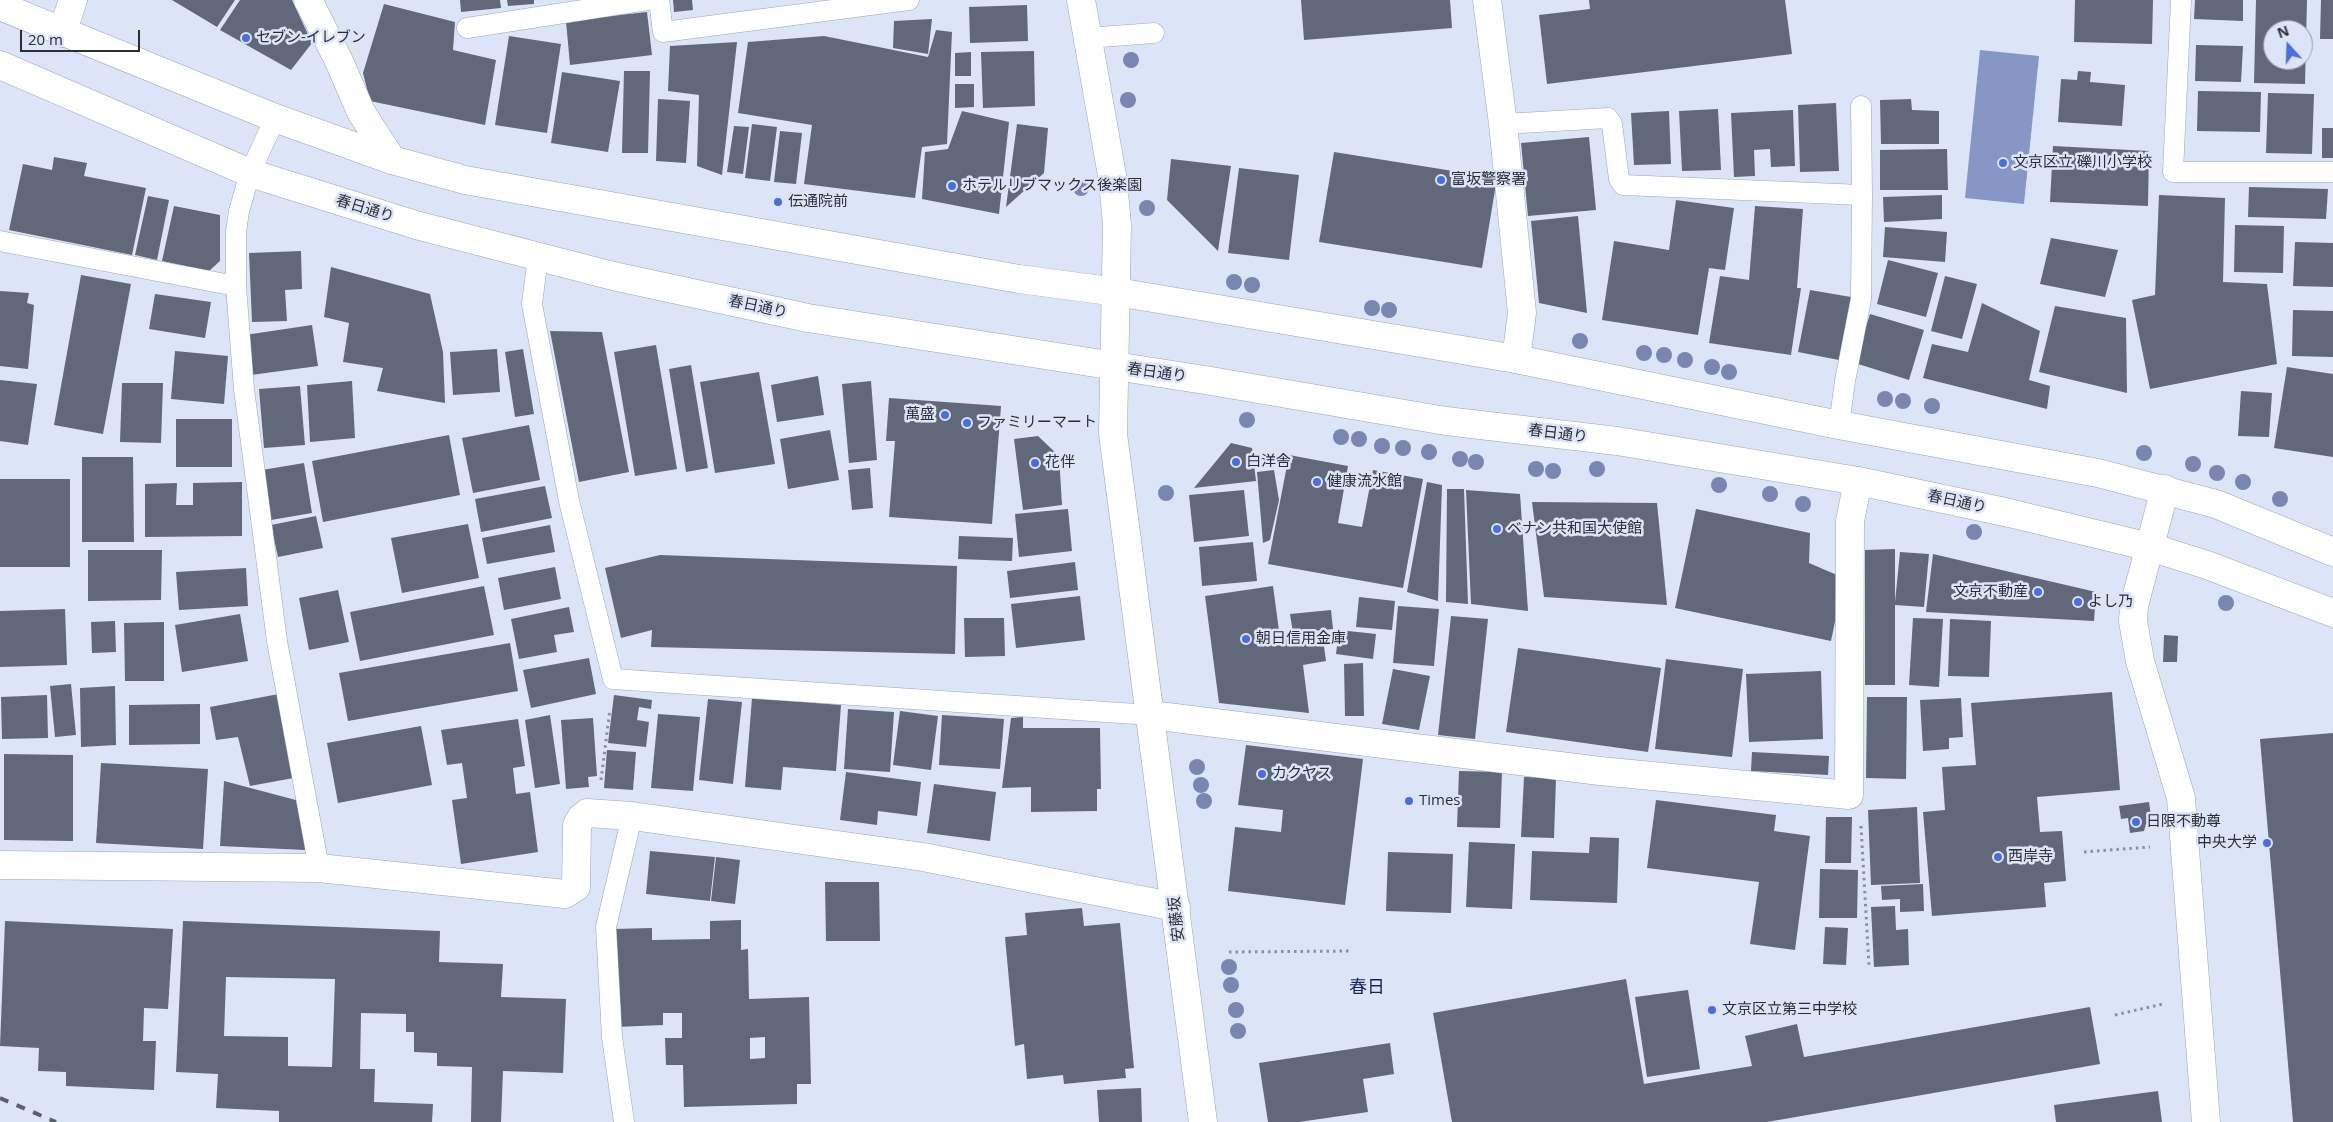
<!DOCTYPE html>
<html>
<head>
<meta charset="utf-8">
<style>
  body { margin:0 }
  #map { position:relative; width:2333px; height:1122px; overflow:hidden; background:#dce4f8; font-family:"Open Sans",sans-serif }
  canvas { display:block }
  .north { position:absolute; left:2263px; top:20px; width:50px; height:50px; box-sizing:border-box; background:#dce4f8; border:1px solid #959baa; border-radius:50%; rotate:340deg; font-size:14px; font-weight:700; line-height:20px; text-align:center; color:#2b2e35 }
  .north::after { content:''; display:block; margin:auto; width:18px; height:22px; background:#4c6de1; clip-path:polygon(50% 0,100% 100%,50% 72%,0 100%) }
  .scale { position:absolute; left:20px; top:30px; width:120px; height:22px; box-sizing:border-box; border:2px solid #2b2e35; border-top:0; padding-left:6px; font-size:15px; line-height:18px; white-space:nowrap; color:#2b2e35; -webkit-text-stroke:4px #dce4f8; paint-order:stroke }
</style>
</head>
<body>
<div id="map">
<canvas width="2333" height="1122"></canvas>
<div class="north">N</div>
<div class="scale">20 m</div>
</div>
<script>
const ctx = document.querySelector('canvas').getContext('2d');
ctx.lineJoin = 'round';
function paint(path, color) { ctx.fillStyle = color; ctx.fill(path, 'evenodd'); }
const poly = rows => new Path2D(rows.map(r => 'M' + r).join(''));
function stroke(path, color, width, dash) { ctx.strokeStyle = color; ctx.lineWidth = width; ctx.lineCap = dash ? 'butt' : 'round'; ctx.setLineDash(dash || []); ctx.stroke(path); }
function label(font, color, halo, rows, align = 'center') {
  ctx.font = font + ' "Open Sans","Noto Sans JP",sans-serif'; ctx.lineWidth = 5; ctx.setLineDash([]); ctx.textBaseline = 'middle'; ctx.strokeStyle = halo; ctx.fillStyle = color; for (const [text, x, y, turn = 0] of rows) {
    ctx.save(); ctx.translate(x, y); ctx.rotate((+turn || 0) * Math.PI / 180); ctx.textAlign = isNaN(turn) ? turn : align; if (halo) ctx.strokeText(text, 0, 0); ctx.fillText(text, 0, 0); ctx.restore();
  }
}
paint(poly([
  [1980,50,2039,56,2024,204,1965,198]
]), '#8697c5');
paint(poly([
  [172,0,235,0,217,27],
  [240,0,292,0,312,43,291,70,220,30],
  [460,0,500,0,501,8,461,12],
  [507,0,534,0,534,4,508,6],
  [673,0,692,0,693,10,674,12],
  [1301,0,1450,0,1452,28,1304,40],
  [1589,0,1785,0,1792,54,1547,84,1539,15,1590,9],
  [2075,0,2153,0,2152,44,2074,42],
  [2195,0,2243,0,2243,21,2194,19],
  [2256,0,2307,0,2305,84,2254,83],
  [2273,30,2303,30,2303,60,2273,60],
  [2321,0,2333,0,2333,39,2320,39],
  [384,4,455,22,453,50,496,60,485,125,370,101,363,73],
  [1027,5,1028,41,970,43,969,7],
  [647,12,652,55,570,65,566,21],
  [932,19,928,54,893,48,894,21],
  [936,30,952,32,947,144,922,147,915,198,804,184,812,125,738,113,748,42,824,36,928,57],
  [509,36,561,44,547,133,495,125],
  [737,42,722,175,697,166,699,95,668,91,670,46],
  [2196,45,2243,46,2241,82,2195,81],
  [1034,51,1035,106,983,108,981,52],
  [971,52,971,76,955,76,955,53],
  [624,71,650,71,648,153,622,153],
  [2078,71,2091,72,2090,82,2125,85,2122,126,2058,122,2061,79,2077,80],
  [562,72,620,81,608,152,551,143],
  [955,84,974,84,974,107,955,108],
  [2198,91,2261,92,2260,132,2197,131],
  [2268,93,2314,94,2312,154,2266,153],
  [658,99,690,101,686,163,656,161],
  [1911,99,1912,110,1939,111,1939,144,1881,144,1880,100],
  [1836,103,1839,171,1800,172,1798,105],
  [1718,109,1721,170,1682,171,1679,111],
  [1793,110,1795,166,1771,167,1770,149,1754,150,1755,176,1734,177,1731,113],
  [962,111,1009,122,999,214,922,199,925,152,948,149],
  [1669,111,1671,164,1634,165,1631,113],
  [752,124,777,127,770,181,745,178],
  [1017,124,1048,128,1044,173,1006,207],
  [734,126,749,127,743,174,727,172],
  [2322,128,2333,128,2333,158,2322,158],
  [780,131,802,133,796,184,774,182],
  [1589,137,1596,210,1528,216,1521,143],
  [2053,146,2149,151,2148,206,2050,202],
  [1947,149,1948,190,1880,190,1880,150],
  [1334,152,1497,178,1482,268,1319,242],
  [54,157,87,163,84,176,146,188,132,255,9,230,23,164,52,170],
  [1171,159,1231,166,1218,251,1167,200],
  [1239,168,1299,175,1289,260,1228,253],
  [2249,187,2328,189,2326,219,2248,217],
  [1942,195,1942,219,1884,222,1883,197],
  [2159,195,2225,198,2223,282,2267,284,2277,364,2150,389,2132,300,2155,295],
  [148,196,169,200,157,260,135,255],
  [1676,200,1734,208,1725,270,1709,268,1698,335,1602,320,1614,241,1669,250],
  [174,206,220,215,220,261,209,271,162,261],
  [1755,206,1803,209,1797,288,1801,288,1791,355,1709,343,1720,276,1749,280],
  [1578,216,1587,313,1539,303,1531,221],
  [2235,225,2284,226,2283,273,2234,272],
  [1885,227,1947,232,1945,262,1883,257],
  [2051,238,2118,250,2105,297,2040,284],
  [2295,242,2333,243,2333,287,2293,286],
  [301,251,302,289,285,290,287,321,252,322,249,253],
  [1888,260,1938,273,1926,317,1877,304],
  [331,267,430,294,443,352,445,403,377,391,383,368,343,362,349,323,324,317],
  [81,275,131,284,103,434,54,425],
  [1945,276,1977,284,1962,339,1931,331],
  [1810,290,1851,297,1839,360,1798,352],
  [0,291,29,293,27,303,34,305,28,369,0,366],
  [155,294,211,302,205,338,149,329],
  [1982,303,2040,331,2029,380,2050,386,2047,409,1923,378,1932,344,1968,352],
  [2055,306,2126,318,2127,393,2039,372],
  [2293,310,2333,311,2333,357,2292,356],
  [1870,314,1924,330,1909,380,1855,363],
  [312,325,318,366,251,375,245,335],
  [550,331,602,332,629,472,579,482],
  [656,345,677,469,635,476,614,352],
  [497,349,500,392,453,395,450,352],
  [523,349,534,414,515,417,505,352],
  [175,351,228,356,224,404,171,399],
  [691,365,708,468,686,472,669,369],
  [2287,367,2333,374,2333,457,2274,448],
  [759,372,775,464,715,473,700,382],
  [818,376,824,415,777,422,771,385],
  [0,380,37,384,28,445,0,441],
  [352,381,355,438,310,442,307,385],
  [871,381,877,460,849,463,842,384],
  [122,383,163,383,161,443,120,442],
  [300,386,305,445,264,448,259,389],
  [2241,391,2272,393,2269,437,2238,436],
  [889,398,1001,406,992,524,889,517,895,441,886,441],
  [176,419,232,419,232,467,176,467],
  [529,425,540,480,473,493,462,438],
  [830,430,839,480,788,489,780,439],
  [449,435,460,495,323,522,312,461],
  [1038,436,1059,456,1062,505,1023,510,1014,439],
  [1231,443,1252,448,1256,481,1194,488],
  [1289,455,1348,466,1338,523,1362,527,1373,470,1423,479,1403,588,1268,564],
  [82,457,133,457,134,542,82,542],
  [304,463,312,513,271,520,262,470],
  [870,468,873,508,852,510,848,470],
  [1274,470,1279,500,1270,540,1263,543,1257,472],
  [0,479,70,479,70,567,0,567],
  [242,482,242,536,145,537,145,484,177,483,176,505,193,505,193,483],
  [1427,482,1442,485,1438,601,1407,592],
  [545,486,552,518,481,532,475,499],
  [1447,489,1464,489,1468,604,1446,602],
  [1244,490,1249,536,1194,542,1189,495],
  [1466,490,1520,494,1528,611,1471,604],
  [1532,502,1657,503,1667,605,1544,597],
  [1068,509,1072,551,1019,557,1015,514],
  [1696,509,1810,533,1809,563,1844,578,1831,641,1675,608],
  [316,516,323,548,278,557,271,525],
  [468,524,479,578,402,593,391,538],
  [550,525,555,552,487,564,482,538],
  [959,536,1013,538,1012,561,958,559],
  [1253,542,1257,581,1202,586,1199,547],
  [1895,549,1895,602,1900,552,1929,554,1924,607,1895,605,1895,685,1865,685,1865,550],
  [88,550,162,550,161,600,88,601],
  [1933,554,2096,592,2094,621,1926,612],
  [660,555,957,566,955,654,651,647,652,630,621,638,605,568],
  [1075,562,1078,590,1010,598,1007,571],
  [555,567,561,599,504,610,498,578],
  [246,568,248,606,179,610,176,572],
  [484,586,494,635,360,661,350,612],
  [1273,586,1280,638,1322,632,1326,661,1303,665,1309,713,1219,703,1205,596],
  [338,590,349,642,309,650,299,598],
  [1080,596,1085,640,1016,648,1011,604],
  [1359,597,1395,601,1392,630,1356,627],
  [1398,606,1439,609,1434,666,1393,663],
  [569,607,574,632,554,635,557,652,519,659,511,619],
  [65,609,67,665,0,667,0,611],
  [1331,610,1333,629,1293,633,1290,614],
  [240,614,248,661,182,672,175,625],
  [1451,616,1488,619,1475,739,1438,735],
  [964,618,1004,618,1005,656,965,657],
  [1913,618,1943,619,1939,687,1909,685],
  [1950,619,1991,621,1989,677,1948,676],
  [115,621,116,652,92,653,91,622],
  [164,622,164,681,125,681,124,623],
  [1339,630,1376,634,1373,659,1336,654],
  [2164,635,2178,636,2177,662,2163,662],
  [510,643,518,691,348,721,339,673],
  [1518,648,1661,668,1648,752,1506,732],
  [589,658,596,694,531,708,523,670],
  [1666,659,1743,669,1732,757,1655,749],
  [1363,663,1364,716,1345,716,1344,664],
  [1393,669,1430,676,1419,730,1382,724],
  [1821,671,1823,739,1749,742,1746,674],
  [71,684,76,735,55,737,50,686],
  [115,686,116,745,81,747,80,688],
  [2112,692,2120,790,2037,797,2040,832,2062,831,2066,881,2044,883,2046,907,1932,916,1923,812,1945,810,1942,767,1976,765,1971,703],
  [284,693,299,777,250,786,238,737,216,740,210,707],
  [47,695,48,738,2,739,1,697],
  [614,695,652,700,651,709,639,707,637,720,649,722,646,747,608,743],
  [1867,697,1907,697,1906,779,1866,778],
  [752,698,841,705,836,771,783,767,781,790,745,787],
  [1961,698,1963,737,1949,738,1949,749,1923,751,1920,700],
  [708,699,742,702,733,784,699,780],
  [200,704,200,744,129,745,129,705],
  [848,709,894,712,890,772,844,769],
  [900,711,938,716,931,770,893,765],
  [658,714,700,717,693,791,651,788],
  [550,715,560,784,535,788,525,720],
  [942,715,1004,719,1000,769,939,765],
  [1023,717,1023,728,1100,728,1101,789,1097,789,1097,811,1031,812,1031,787,1002,788,1011,718],
  [593,718,597,776,588,777,589,787,566,789,561,720],
  [518,719,525,766,513,768,516,794,530,792,538,852,461,864,452,800,467,798,462,763,447,765,441,730],
  [421,726,432,785,338,803,327,743],
  [2333,733,2333,1122,2293,1122,2260,739],
  [1246,745,1363,759,1345,905,1228,891,1235,827,1281,832,1283,810,1238,805],
  [607,750,636,752,633,790,604,788],
  [1752,752,1829,756,1828,775,1751,771],
  [4,754,73,755,73,841,4,840],
  [101,763,208,769,203,849,96,843],
  [1459,771,1502,772,1500,828,1457,827],
  [846,772,921,782,917,816,878,811,877,825,840,820],
  [1524,777,1556,778,1554,838,1521,837],
  [224,781,307,803,305,850,220,846],
  [934,784,996,792,990,841,927,833],
  [1656,800,1776,815,1774,831,1810,836,1795,950,1750,944,1759,882,1647,868],
  [2149,802,2152,824,2146,824,2144,831,2130,833,2128,818,2121,819,2119,806],
  [1917,807,1920,883,1871,885,1868,810],
  [1826,817,1852,817,1851,863,1825,863],
  [1590,837,1619,838,1617,903,1530,900,1532,851,1589,853],
  [1469,842,1515,844,1512,909,1466,907],
  [650,851,715,857,710,901,646,894],
  [1388,852,1453,854,1451,913,1386,911],
  [716,857,740,860,735,904,711,901],
  [1820,869,1858,870,1857,918,1819,918],
  [825,882,879,882,880,941,826,941],
  [1923,884,1924,911,1900,912,1900,899,1882,900,1881,886],
  [1895,906,1896,930,1908,929,1909,965,1874,967,1871,907],
  [1082,908,1084,926,1120,923,1134,1068,1125,1069,1126,1078,1064,1084,1063,1075,1027,1079,1024,1044,1015,1046,1005,937,1027,935,1025,913],
  [741,920,741,950,748,949,749,999,809,997,811,1084,797,1084,797,1104,684,1107,683,1065,666,1065,665,1038,682,1038,682,1013,663,1013,663,1025,616,1027,614,929,652,928,652,940,710,939,710,921],
  [765,1037,765,1058,750,1059,750,1038],
  [5,921,173,929,168,1009,144,1008,143,1041,156,1041,154,1090,66,1086,66,1072,38,1071,39,1048,0,1046],
  [183,921,440,931,439,962,503,964,501,997,566,999,563,1073,503,1071,501,1122,471,1122,472,1067,437,1066,437,1053,414,1052,414,1032,406,1032,406,1014,361,1013,360,1069,375,1069,374,1102,433,1104,432,1122,279,1122,279,1111,216,1108,218,1074,176,1072],
  [226,977,335,979,332,1067,288,1066,288,1037,224,1036],
  [1825,927,1848,928,1846,965,1823,964],
  [1626,979,1644,1084,1752,1066,1745,1036,1797,1024,1804,1057,2090,1007,2100,1064,1767,1122,1452,1122,1433,1013],
  [1688,990,1700,1069,1647,1077,1635,997],
  [1390,1043,1394,1074,1363,1079,1368,1112,1299,1122,1268,1122,1259,1063],
  [1141,1088,1142,1122,1099,1122,1097,1090],
  [2158,1091,2162,1122,2056,1122,2054,1105]
]), '#616879');
const lane = poly([
  [659,0,663,32,909,0],
  [2181,0,2173,172,2333,172],
  [467,28,647,0],
  [1087,38,1154,33],
  [1861,106,1862,195],
  [275,118,250,173,239,211,236,232,236,286,244,389,277,641,319,868],
  [1503,124,1608,118,1612,124,1619,179,1623,185,1862,195,1861,299,1845,381,1839,425],
  [0,241,236,286],
  [538,257,532,304,569,501,613,679,1151,715],
  [624,1122,612,1037,606,927,632,816]
]);
const street = poly([
  [308,0,339,61,361,112,392,160],
  [1487,0,1503,124,1522,313,1516,359],
  [62,33,73,0],
  [2165,489,2134,606,2133,621,2140,661,2181,798,2206,1122],
  [1151,715,1600,771,1849,795,1850,521,1858,481],
  [0,865,319,868,565,894,576,887,577,825,581,818,587,813,632,816,923,857,1176,907]
]);
const secondary = poly([
  [1081,0,1113,181,1117,225,1113,434,1203,1122]
]);
const highway = poly([
  [0,6,275,118,392,160,465,180,1019,279,1117,292,1516,359,1839,425,2098,473,2216,504,2333,552],
  [0,65,250,173,416,225,613,276,808,318,1211,381,1446,421,1617,441,1858,481,2005,512,2150,547,2207,565,2333,613]
]);
stroke(lane, '#9ea5b8', 21);
stroke(street, '#9ea5b8', 29);
stroke(secondary, '#9ea5b8', 29);
stroke(highway, '#9ea5b8', 29);
stroke(poly([
  [601,780,610,709],
  [1861,826,1869,966],
  [2084,852,2150,847],
  [1229,952,1352,951],
  [2115,1015,2163,1004]
]), '#8a909e', 3, [2.5, 4]);
stroke(lane, '#fff', 20);
stroke(street, '#fff', 28);
stroke(secondary, '#fff', 28);
stroke(highway, '#fff', 28);
stroke(poly([
  [0,1098,56,1122]
]), '#5b606a', 4, [9, 9]);
ctx.fillStyle = '#7986af';
for (const [x, y] of [
  [1131,60],
  [1128,100],
  [1081,188],
  [1147,208],
  [1234,282],
  [1252,285],
  [1372,308],
  [1389,310],
  [1580,341],
  [1644,353],
  [1664,355],
  [1685,360],
  [1712,367],
  [1729,372],
  [1885,399],
  [1903,401],
  [1932,406],
  [1247,420],
  [1341,437],
  [1359,439],
  [1382,446],
  [1403,448],
  [1429,452],
  [2144,453],
  [1460,459],
  [1476,462],
  [2193,464],
  [1536,469],
  [1597,469],
  [1553,471],
  [2217,473],
  [2243,482],
  [1719,485],
  [1166,493],
  [1770,494],
  [2280,499],
  [1803,504],
  [1974,532],
  [2226,603],
  [1197,767],
  [1201,785],
  [1204,801],
  [1229,967],
  [1231,985],
  [1236,1010],
  [1238,1031]
]) { ctx.beginPath(); ctx.arc(x, y, 8, 0, 2 * Math.PI); ctx.fill(); }
for (const [x, y, r, color] of [
  [246,38,5,"#4c6de1"],
  [2003,163,5,"#4c6de1"],
  [1441,180,5,"#4c6de1"],
  [952,186,5,"#4c6de1"],
  [778,202,5,"#4c6de1"],
  [945,415,5,"#4c6de1"],
  [967,423,5,"#4c6de1"],
  [1236,462,5,"#4c6de1"],
  [1035,463,5,"#4c6de1"],
  [1317,482,5,"#4c6de1"],
  [1497,529,5,"#4c6de1"],
  [2038,592,5,"#4c6de1"],
  [2078,602,5,"#4c6de1"],
  [1246,639,5,"#4c6de1"],
  [1262,774,5,"#4c6de1"],
  [1409,801,5,"#4c6de1"],
  [2136,822,5,"#4c6de1"],
  [2267,843,5,"#4c6de1"],
  [1998,857,5,"#4c6de1"],
  [1712,1010,5,"#4c6de1"]
]) { const dot = new Path2D(); dot.arc(x, y, r, 0, 2 * Math.PI); ctx.fillStyle = color; ctx.fill(dot); stroke(dot, '#dce4f8', 2); }
label('15px', '#2b2e35', '#dce4f8', [
  ["セブン-イレブン",256,38],
  ["文京区立 礫川小学校",2013,163],
  ["富坂警察署",1451,180],
  ["ホテルリブマックス後楽園",962,186],
  ["伝通院前",788,202],
  ["萬盛",935,415,"right"],
  ["ファミリーマート",977,423],
  ["白洋舎",1246,462],
  ["花伴",1045,463],
  ["健康流水館",1327,482],
  ["ベナン共和国大使館",1507,529],
  ["文京不動産",2028,592,"right"],
  ["よし乃",2088,602],
  ["朝日信用金庫",1256,639],
  ["カクヤス",1272,774],
  ["Times",1419,801],
  ["日限不動尊",2146,822],
  ["中央大学",2257,843,"right"],
  ["西岸寺",2008,857],
  ["文京区立第三中学校",1722,1010]
], 'left');
label('15px', '#2b2e35', '#dce4f8', [
  ["春日通り",365,209,17],
  ["春日通り",758,307,12],
  ["春日通り",1157,373,8],
  ["春日通り",1558,434,7],
  ["春日通り",1957,502,12],
  ["安藤坂",1177,919,-96]
]);
label('18px', '#15235a', '#dce4f8', [
  ["春日",1367,988]
]);
</script>
</body>
</html>
